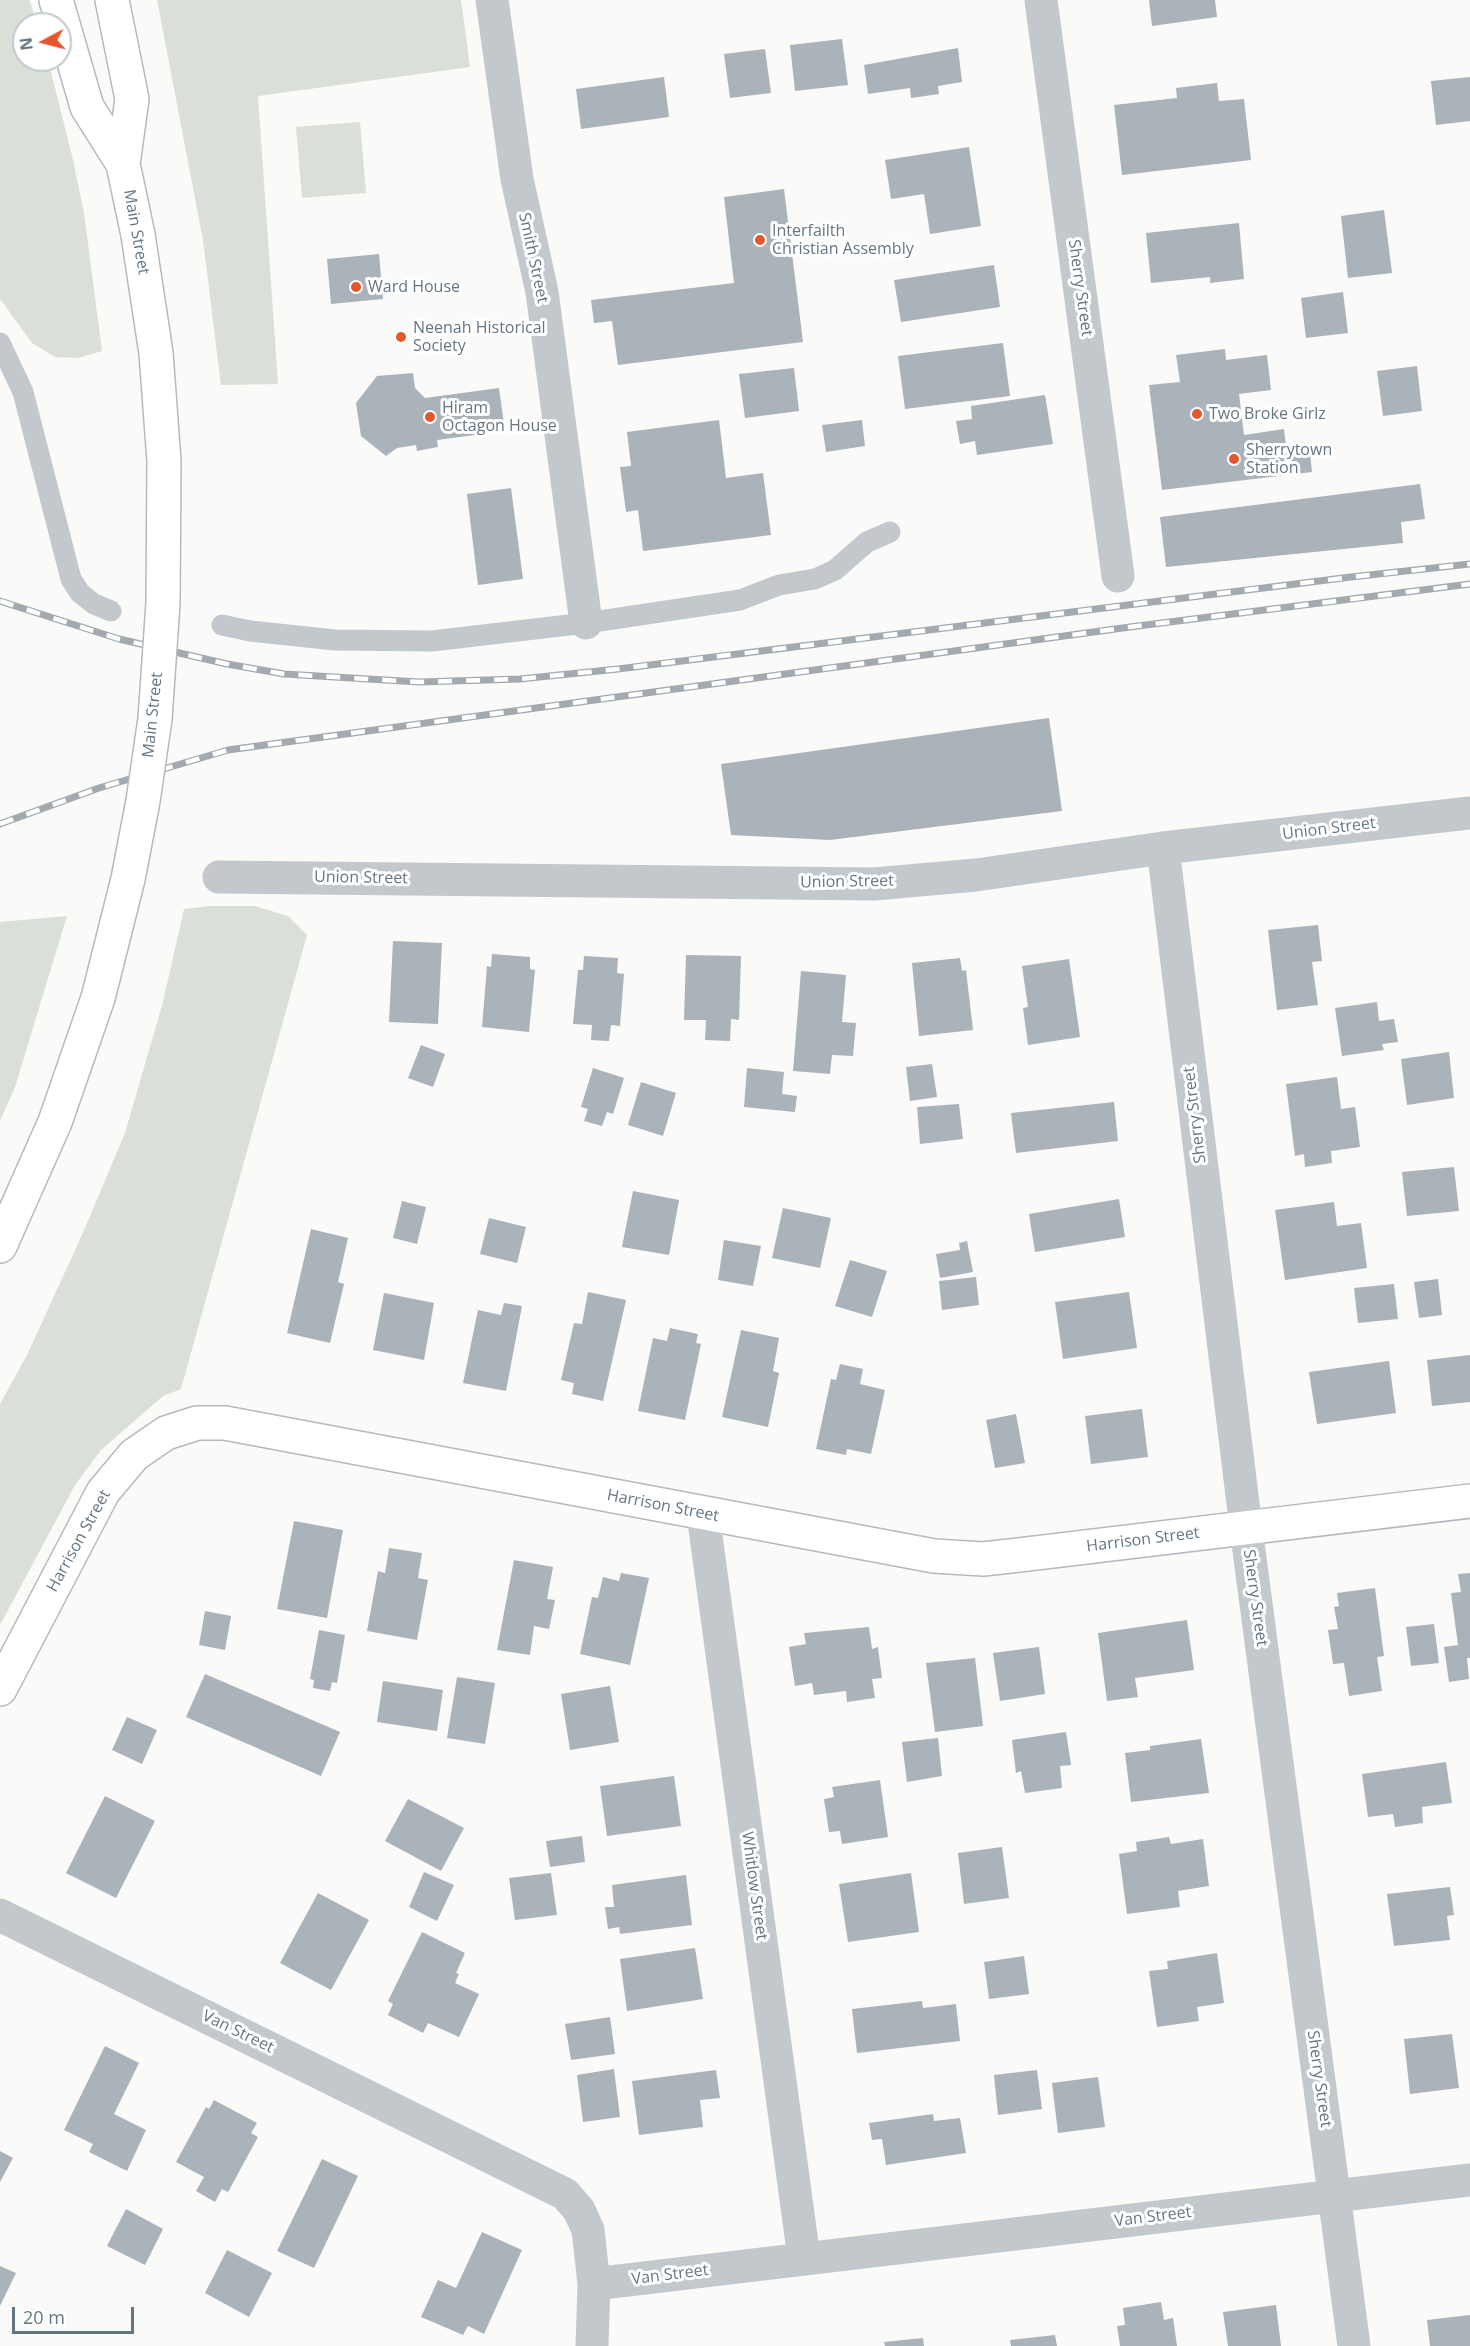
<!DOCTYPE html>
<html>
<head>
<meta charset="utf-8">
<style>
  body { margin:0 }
  #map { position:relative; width:1470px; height:2346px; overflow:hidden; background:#fafaf8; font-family:"Open Sans",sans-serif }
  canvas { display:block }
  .north { position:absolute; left:12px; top:12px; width:60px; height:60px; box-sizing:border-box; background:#fff; border:2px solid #c1c8cd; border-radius:50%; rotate:263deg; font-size:16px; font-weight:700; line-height:24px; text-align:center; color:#657683 }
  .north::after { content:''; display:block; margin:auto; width:21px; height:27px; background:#e4572e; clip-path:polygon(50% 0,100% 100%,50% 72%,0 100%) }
  .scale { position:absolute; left:12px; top:2307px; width:122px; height:27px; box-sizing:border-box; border:3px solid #657683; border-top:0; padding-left:8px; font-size:18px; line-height:21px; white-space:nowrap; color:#657683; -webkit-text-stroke:4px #fff; paint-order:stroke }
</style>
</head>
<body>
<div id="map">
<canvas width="1470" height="2346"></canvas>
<div class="north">N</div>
<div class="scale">20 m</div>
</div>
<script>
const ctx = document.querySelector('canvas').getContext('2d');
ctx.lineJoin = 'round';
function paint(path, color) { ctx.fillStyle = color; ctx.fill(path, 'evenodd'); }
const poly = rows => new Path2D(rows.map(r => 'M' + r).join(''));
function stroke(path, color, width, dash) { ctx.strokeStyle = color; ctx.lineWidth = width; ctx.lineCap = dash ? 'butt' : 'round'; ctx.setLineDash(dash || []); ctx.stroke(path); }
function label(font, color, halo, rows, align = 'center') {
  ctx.font = font + ' "Open Sans",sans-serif'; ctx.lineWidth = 6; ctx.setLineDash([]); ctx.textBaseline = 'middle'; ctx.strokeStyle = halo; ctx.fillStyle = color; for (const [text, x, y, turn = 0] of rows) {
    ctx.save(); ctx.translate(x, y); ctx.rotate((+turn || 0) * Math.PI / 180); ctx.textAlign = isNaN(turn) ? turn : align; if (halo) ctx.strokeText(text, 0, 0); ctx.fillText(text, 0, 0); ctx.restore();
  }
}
paint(poly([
  [0,0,29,0,38,24,24,24,24,60,48,60,73,160,84,213,102,351,78,358,55,357,32,343,0,299],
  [157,0,461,0,470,67,258,96,278,384,221,385,203,240],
  [360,122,366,193,302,198,296,127],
  [211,906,255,906,288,916,307,935,181,1389,163,1396,101,1450,75,1485,0,1625,0,1404,28,1353,82,1235,125,1133,163,1002,184,909],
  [67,916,15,1087,0,1121,0,922]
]), '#dadfd7');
paint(poly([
  [1149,0,1215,0,1217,17,1152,26],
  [842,39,848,85,795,91,790,45],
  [958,48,962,82,938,86,939,94,911,98,910,88,868,94,864,65],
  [765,49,771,93,730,98,724,54],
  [664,77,669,117,581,129,576,89],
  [1470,77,1470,121,1436,125,1431,81],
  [1217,83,1219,101,1244,99,1251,160,1122,175,1114,105,1177,98,1176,88],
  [969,147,981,226,930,234,924,194,891,199,885,160],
  [784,189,803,342,618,365,612,321,594,323,591,300,734,283,724,197],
  [1384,210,1392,273,1348,278,1341,216],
  [1239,223,1244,279,1210,283,1210,277,1151,283,1146,233],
  [379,254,383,299,331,304,327,259],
  [994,265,1000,307,901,322,894,280],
  [1343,292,1348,333,1306,338,1301,298],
  [1003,343,1010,396,905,409,898,356],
  [1225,349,1226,360,1267,355,1271,390,1239,394,1244,435,1284,429,1286,446,1309,443,1312,472,1162,490,1149,385,1180,382,1176,355],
  [1417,366,1422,411,1383,416,1377,371],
  [794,368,799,411,745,418,739,374],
  [413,373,415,388,425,398,499,388,505,431,437,440,438,447,417,451,416,445,397,448,386,456,361,436,356,403,377,376],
  [1045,395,1053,444,977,455,975,441,960,444,956,421,972,419,971,406],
  [719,420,726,478,763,473,771,535,643,551,638,510,626,512,620,467,631,466,627,432],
  [862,420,865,446,826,452,822,425],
  [1420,484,1425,519,1401,522,1403,543,1166,567,1160,517],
  [511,488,523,579,478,585,467,494],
  [1049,718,1062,811,830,840,731,835,721,764],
  [1318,925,1322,961,1312,962,1318,1005,1277,1010,1268,930],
  [393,941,442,943,438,1024,389,1022],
  [492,954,530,957,530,969,535,970,529,1032,482,1027,487,966,491,967],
  [686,955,741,956,739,1020,731,1019,730,1041,705,1040,706,1020,684,1020],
  [584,956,618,958,617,973,624,974,620,1026,611,1025,609,1041,591,1040,592,1025,573,1024,578,970,583,970],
  [960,958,962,971,966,970,973,1030,919,1036,912,963],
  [1069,959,1080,1037,1028,1045,1023,1008,1028,1007,1022,966],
  [801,971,846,975,842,1022,856,1023,853,1056,832,1055,830,1074,793,1071],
  [1377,1002,1379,1021,1394,1019,1398,1042,1382,1044,1384,1050,1342,1056,1335,1008],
  [421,1045,445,1054,433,1087,408,1078],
  [1449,1052,1454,1098,1407,1105,1401,1059],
  [932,1064,937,1097,910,1101,906,1067],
  [593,1068,624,1078,613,1114,607,1112,602,1126,584,1121,588,1109,581,1107],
  [747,1068,784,1072,782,1094,797,1096,795,1112,744,1107],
  [1337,1077,1341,1109,1355,1107,1360,1147,1331,1151,1332,1163,1305,1167,1304,1154,1295,1156,1286,1084],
  [641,1082,676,1093,663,1136,628,1125],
  [1114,1102,1118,1141,1016,1153,1011,1113],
  [959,1104,963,1139,920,1144,917,1107],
  [1454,1167,1459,1211,1407,1216,1402,1172],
  [633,1191,679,1200,669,1255,622,1247],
  [1119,1199,1125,1237,1035,1252,1029,1214],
  [402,1201,426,1207,417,1244,393,1238],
  [1334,1202,1337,1226,1361,1223,1367,1268,1285,1280,1275,1210],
  [783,1208,831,1218,820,1268,772,1258],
  [489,1218,526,1227,517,1263,480,1254],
  [311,1229,348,1238,338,1282,344,1284,330,1343,287,1333],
  [724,1240,761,1246,753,1286,718,1280],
  [967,1241,973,1272,940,1278,936,1254,960,1250,959,1243],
  [850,1260,887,1271,872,1317,835,1306],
  [976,1277,979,1305,942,1310,939,1281],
  [1438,1279,1442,1315,1419,1318,1414,1282],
  [1394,1284,1398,1319,1358,1323,1354,1288],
  [588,1292,626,1300,603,1401,572,1394,574,1383,561,1380,574,1323,582,1324],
  [1129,1292,1137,1348,1063,1359,1055,1302],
  [384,1293,434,1303,424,1360,373,1350],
  [504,1303,522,1306,506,1391,463,1383,478,1310,501,1315],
  [670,1328,698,1334,696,1343,701,1344,685,1420,638,1411,653,1338,667,1341],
  [741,1330,779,1338,773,1371,779,1373,768,1427,722,1417],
  [1470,1355,1470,1402,1432,1406,1427,1360],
  [1389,1361,1396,1413,1317,1424,1309,1372],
  [840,1364,863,1369,860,1384,885,1390,871,1454,847,1449,846,1455,816,1449,831,1379,836,1380],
  [1142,1409,1148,1457,1091,1464,1085,1416],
  [1016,1414,1025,1463,995,1468,986,1420],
  [294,1521,343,1530,327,1618,277,1609],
  [389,1548,422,1553,418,1578,428,1580,417,1640,367,1631,378,1571,385,1573],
  [514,1560,553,1567,547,1599,555,1600,549,1629,534,1626,530,1655,497,1650],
  [621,1573,649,1578,630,1665,580,1654,592,1597,598,1598,603,1577,619,1581],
  [1470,1573,1470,1658,1467,1658,1469,1679,1449,1682,1444,1647,1458,1645,1451,1593,1461,1592,1458,1574],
  [1375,1588,1384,1656,1377,1657,1382,1691,1349,1696,1344,1663,1333,1664,1328,1630,1338,1629,1334,1607,1339,1606,1337,1593],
  [205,1611,231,1616,225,1650,199,1645],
  [1187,1620,1194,1670,1135,1678,1138,1697,1107,1701,1098,1633],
  [1434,1624,1439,1663,1411,1666,1406,1627],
  [869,1627,872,1649,878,1647,882,1678,872,1679,875,1698,847,1702,846,1691,814,1695,812,1683,795,1686,789,1647,806,1644,804,1633],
  [319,1630,345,1635,337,1683,332,1682,330,1691,313,1688,314,1680,310,1679],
  [1039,1647,1045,1694,1000,1701,993,1653],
  [975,1658,983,1726,935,1732,926,1663],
  [205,1674,340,1732,321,1776,186,1717],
  [457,1677,495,1683,485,1744,447,1738],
  [383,1681,443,1690,437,1731,377,1722],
  [610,1686,619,1742,570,1750,561,1694],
  [127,1717,157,1730,142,1764,112,1750],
  [1066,1732,1071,1765,1060,1766,1062,1788,1025,1793,1021,1771,1016,1773,1012,1740],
  [938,1738,942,1776,907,1782,902,1742],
  [1201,1739,1209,1793,1131,1802,1125,1753,1150,1750,1150,1746],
  [1446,1762,1452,1803,1422,1807,1423,1823,1395,1827,1393,1814,1368,1817,1362,1774],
  [674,1776,681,1826,607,1836,600,1786],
  [880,1780,888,1837,842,1844,840,1831,829,1832,824,1799,834,1797,832,1787],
  [105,1796,155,1821,116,1898,66,1873],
  [408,1799,464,1828,441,1871,385,1841],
  [582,1836,585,1862,550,1867,546,1841],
  [1169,1837,1171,1844,1203,1839,1209,1886,1178,1891,1180,1907,1127,1914,1119,1854,1137,1851,1136,1842],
  [1002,1847,1009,1898,964,1904,958,1853],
  [424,1872,454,1885,437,1921,409,1907],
  [551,1873,557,1915,515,1920,509,1878],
  [911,1873,919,1932,848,1942,839,1884],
  [686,1875,692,1925,620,1934,619,1927,608,1929,605,1907,614,1907,612,1885],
  [1450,1887,1454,1915,1447,1916,1450,1940,1394,1946,1387,1894],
  [318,1893,369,1920,331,1990,280,1963],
  [422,1932,465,1953,456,1973,459,1974,455,1983,479,1994,459,2037,428,2023,423,2033,388,2015,393,2004,388,2001],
  [695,1948,703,1999,627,2011,620,1959],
  [1217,1953,1224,2003,1197,2007,1199,2021,1157,2027,1149,1971,1168,1969,1167,1961],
  [1024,1956,1029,1994,989,1999,984,1962],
  [922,2001,923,2008,956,2004,960,2041,857,2053,852,2009],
  [610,2017,615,2054,571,2060,565,2024],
  [1452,2034,1459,2088,1410,2094,1404,2039],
  [105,2046,139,2063,114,2114,146,2130,127,2171,89,2152,93,2144,64,2130],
  [614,2069,620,2117,583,2122,577,2075],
  [716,2070,720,2098,700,2100,703,2127,639,2135,632,2081],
  [1037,2070,1042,2109,998,2115,994,2075],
  [1098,2077,1105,2127,1058,2133,1052,2083],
  [214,2100,257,2123,251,2133,258,2137,228,2192,222,2189,215,2202,196,2191,204,2177,176,2162,206,2107,209,2109],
  [933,2114,934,2121,960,2118,966,2153,886,2165,882,2139,872,2140,869,2123],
  [0,2151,13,2158,0,2182],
  [322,2159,358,2176,314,2268,277,2251],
  [126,2209,163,2229,145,2265,107,2246],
  [482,2232,522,2250,484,2334,468,2326,463,2335,421,2317,438,2280,456,2288],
  [227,2250,272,2273,249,2317,205,2293],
  [0,2266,16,2273,0,2306],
  [1161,2302,1164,2320,1173,2318,1177,2346,1120,2346,1117,2326,1125,2325,1123,2308],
  [1276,2305,1281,2346,1228,2346,1223,2312],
  [1470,2315,1470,2346,1430,2346,1427,2320],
  [1055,2335,1057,2346,1011,2346,1010,2340],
  [923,2338,924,2346,885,2346,884,2342]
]), '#aab3b9');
const secondary = poly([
  [0,1689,103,1492,134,1455,166,1433,197,1423,225,1423,934,1556,983,1559,1019,1555,1470,1501]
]);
const primary = poly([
  [56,0,87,107,123,164,138,235],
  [112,0,132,99,123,164],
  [0,1246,55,1122,98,998]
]);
stroke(secondary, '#b3babf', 36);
stroke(primary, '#b5babe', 36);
stroke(poly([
  [0,343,23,392,71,579,80,593,94,604,111,611],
  [222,625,250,631,335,640,432,641,586,623,740,600,779,585,815,579,835,570,867,542,890,532]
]), '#c3c8cc', 21);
stroke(poly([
  [492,0,517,179,542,292,586,623],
  [1041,0,1118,576],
  [1163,848,1246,1528,1354,2346],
  [219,877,874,884,976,875,1163,848,1470,813],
  [703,1514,804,2258],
  [0,1915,565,2194,579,2210,588,2230,594,2284,592,2346],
  [594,2284,1470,2180]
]), '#c3c8cc', 33);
stroke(secondary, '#fff', 33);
stroke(primary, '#fff', 33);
const rail = poly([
  [0,601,119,639,227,664,284,674,419,682,520,679,618,669,1351,577,1470,564],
  [0,824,99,788,228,750,1130,627,1470,584]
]);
stroke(rail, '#a2aab0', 7);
stroke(rail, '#fff', 4.5, [14]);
const primaryBridge = poly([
  [98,998,128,879,143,801,155,719,163,603,164,461,156,353,138,235]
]);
stroke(primaryBridge, '#b5babe', 36, []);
stroke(primaryBridge, '#fff', 33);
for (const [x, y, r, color] of [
  [760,240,6,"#e4572e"],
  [356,287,6,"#e4572e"],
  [401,337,6,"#e4572e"],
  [1197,414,6,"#e4572e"],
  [430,417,6,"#e4572e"],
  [1234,459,6,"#e4572e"]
]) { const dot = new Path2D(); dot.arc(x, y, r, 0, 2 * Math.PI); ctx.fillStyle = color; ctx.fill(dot); stroke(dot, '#fff', 2); }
label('16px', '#657683', '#fff', [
  ["Interfailth",772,231],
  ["Christian Assembly",772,249],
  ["Ward House",368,287],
  ["Neenah Historical",413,328],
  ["Society",413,346],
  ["Hiram",442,408],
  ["Octagon House",442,426],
  ["Two Broke Girlz",1209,414],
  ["Sherrytown",1246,450],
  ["Station",1246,468]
], 'left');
label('16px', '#657683', '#fff', [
  ["Main Street",136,232,80],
  ["Smith Street",533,258,78],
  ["Sherry Street",1080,288,82],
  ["Main Street",153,715,-84],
  ["Union Street",1329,829,-7],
  ["Union Street",361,878,1],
  ["Union Street",847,882,-1],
  ["Sherry Street",1195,1115,-97],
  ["Harrison Street",663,1506,11],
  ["Harrison Street",1143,1540,-7],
  ["Harrison Street",79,1541,-61],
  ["Sherry Street",1255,1598,82],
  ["Whitlow Street",754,1886,82],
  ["Van Street",238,2032,26],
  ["Sherry Street",1319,2079,82],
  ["Van Street",1153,2217,-7],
  ["Van Street",670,2275,-7]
]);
</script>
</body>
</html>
